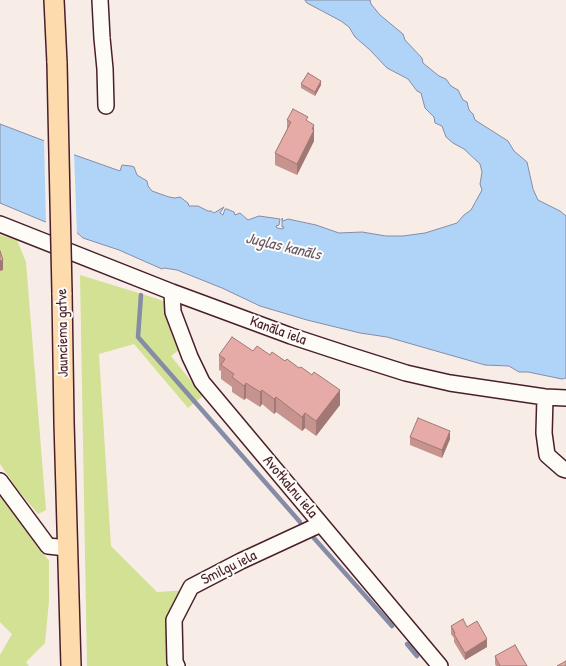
<!DOCTYPE html>
<html>
<head>
<meta charset="utf-8">
<style>
  body { margin:0 }
  canvas { display:block; background:#f8ece7 }
</style>
</head>
<body>
<canvas width="566" height="666"></canvas>
<script>
const ctx = document.querySelector('canvas').getContext('2d');
ctx.lineJoin = 'round';
function paint(path, color) { ctx.fillStyle = color; ctx.fill(path, 'evenodd'); }
const poly = rows => new Path2D(rows.map(r => 'M' + r).join(''));
function stroke(path, color, width, dash) { ctx.strokeStyle = color; ctx.lineWidth = width; ctx.lineCap = dash ? 'butt' : 'round'; ctx.setLineDash(dash || []); ctx.stroke(path); }
function label(font, color, halo, rows, align = 'center') {
  ctx.font = font + ' "Patrick Hand",sans-serif'; ctx.lineWidth = 4; ctx.setLineDash([]); ctx.textBaseline = 'middle'; ctx.strokeStyle = halo; ctx.fillStyle = color; for (const [text, x, y, turn = 0] of rows) {
    ctx.save(); ctx.translate(x, y); ctx.rotate((+turn || 0) * Math.PI / 180); ctx.textAlign = isNaN(turn) ? turn : align; if (halo) ctx.strokeText(text, 0, 0); ctx.fillText(text, 0, 0); ctx.restore();
  }
}
paint(poly([
  [0,235,17,240,26,262,46,510,38,514,17,489,0,464],
  [80,275,158,299,180,309,188,343,171,356,203,396,188,408,134,344,99,354,111,546,157,592,189,590,183,594,172,666,87,666],
  [0,496,49,561,49,601,45,643,26,662,29,666,0,666,0,655,12,634,0,622]
]), '#d3e194');
const water = poly([
  [305,0,370,0,371,4,380,15,403,34,405,40,422,58,423,63,439,76,446,79,451,86,458,90,463,100,467,102,469,110,473,114,475,120,508,141,514,151,527,162,533,189,538,200,560,211,566,216,566,378,562,379,528,372,519,372,509,366,485,365,387,337,360,333,307,320,260,306,222,288,177,270,164,268,162,269,119,250,83,238,75,231,43,221,0,203,0,124,42,140,72,154,120,171,122,165,131,166,134,167,137,175,147,181,148,186,152,191,169,197,175,198,180,197,188,203,189,206,198,206,208,211,211,211,214,213,224,207,220,213,223,215,225,209,227,209,234,212,235,215,240,213,248,220,259,216,280,219,279,225,276,226,277,228,283,229,284,227,282,227,282,218,283,221,288,219,316,225,339,233,362,232,386,236,403,236,425,233,457,223,464,215,471,210,482,190,480,184,482,172,480,164,464,149,453,143,446,137,442,126,435,123,434,117,425,108,421,93,417,91,408,79,387,68,370,50,355,37,349,27,341,21,307,3,305,0]
]);
paint(water, '#afd4f8');
stroke(water, '#878ca6', 1);
paint(poly([
  [44,139,74,153,77,235,74,233,46,224]
]), '#f8ece7');
stroke(poly([
  [141,295,138,337,300,522],
  [313,537,392,626],
  [407,644,417,656]
]), '#878ca6', 4.5);
const minor = poly([
  [100,0,102,38,105,69,106,106],
  [0,224,172,292,291,336,349,355,406,373,450,383,545,397,566,398],
  [172,292,173,312,190,357,202,382,440,666],
  [545,397,544,433,547,455,563,469,566,470],
  [0,481,48,546,67,548],
  [177,666,175,662,174,620,191,587,241,561,321,524]
]);
const major = poly([
  [54,0,57,63],
  [62,293,64,422,71,666]
]);
stroke(minor, '#4a1f2b', 18);
stroke(major, '#4a1f2b', 22);
stroke(minor, '#fdfcf7', 15);
stroke(major, '#fddbac', 19);
const majorBridge = poly([
  [57,63,62,293]
]);
stroke(majorBridge, '#4a1f2b', 22, []);
stroke(majorBridge, '#fddbac', 19);
paint(poly([
  [301,84,321,85,315,96,301,88],
  [287,120,308,121,314,136,314,141,297,175,275,165,275,153,287,129],
  [253,351,340,405,316,436,305,428,302,431,276,412,274,414,262,404,260,407,246,398,244,400,232,392,232,387,221,379,221,371,219,370,219,355],
  [410,437,450,439,442,458,410,445],
  [451,626,467,627,487,647,465,660,454,642,454,638,451,634],
  [495,656,527,666,496,666,495,664]
]), '#c6938f');
paint(poly([
  [321,81,321,85,315,96,315,92],
  [314,125,314,141,297,175,297,164],
  [3,260,3,270,0,271,0,261],
  [246,383,246,398,244,400,244,386],
  [262,390,262,404,260,407,260,392],
  [340,390,340,405,316,436,316,421],
  [276,397,276,412,274,414,274,399],
  [305,413,305,428,302,431,302,417],
  [450,431,450,439,442,458,442,450],
  [487,639,487,647,465,660,465,653]
]), '#a17874');
const building = poly([
  [308,73,321,81,315,92,301,84,308,73],
  [293,109,308,117,306,120,314,125,312,129,314,130,297,164,275,153,291,122,287,120,293,109],
  [0,251,3,260,0,261,0,251],
  [232,337,253,351,257,346,270,355,272,352,285,361,287,359,299,368,301,367,312,375,314,372,340,390,316,421,305,413,302,417,276,397,274,399,262,390,260,392,246,383,244,386,232,377,234,374,221,365,225,359,219,355,232,337],
  [418,418,450,431,442,450,410,437,418,418],
  [463,619,467,627,477,621,487,639,465,653,454,634,455,633,451,626,463,619],
  [515,645,527,666,500,666,495,656,515,645],
  [566,661,566,666,557,666,566,661]
]);
paint(building, '#e6aba6');
stroke(building, '#a17874', 1);
label('15px', '#4a1f2b', '#fdfcf7', [
  ["Kanāla iela",278,331,20],
  ["Jaunciema gatve",63,333,-91],
  ["Avotkalnu iela",290,487,50],
  ["Smilgu iela",229,568,-26]
]);
label('italic 16px', '#685568', '#fdfcf7', [
  ["Juglas kanāls",283,247,13]
]);
</script>
</body>
</html>
